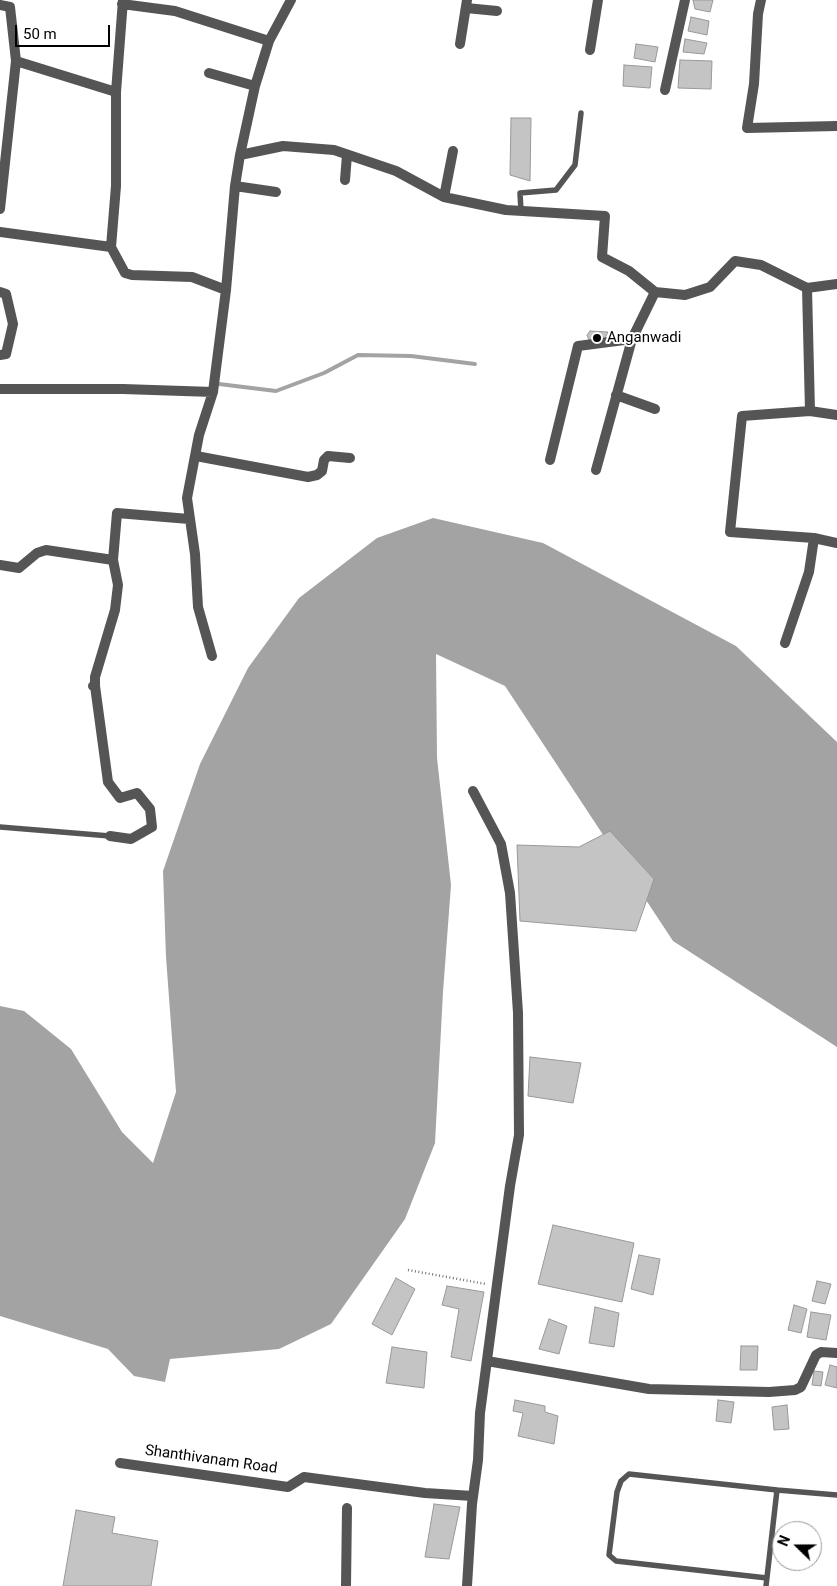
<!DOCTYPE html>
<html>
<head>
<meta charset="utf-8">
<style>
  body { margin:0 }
  #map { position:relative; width:837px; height:1586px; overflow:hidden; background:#fff; font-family:Roboto,sans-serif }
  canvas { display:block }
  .north { position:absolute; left:772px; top:1521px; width:50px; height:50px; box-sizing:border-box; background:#fff; border:1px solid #999; border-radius:50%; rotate:292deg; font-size:14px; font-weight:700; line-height:20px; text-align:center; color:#000 }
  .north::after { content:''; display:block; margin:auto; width:18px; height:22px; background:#000; clip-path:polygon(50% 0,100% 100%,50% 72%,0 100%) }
  .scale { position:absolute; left:15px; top:25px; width:95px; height:22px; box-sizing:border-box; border:2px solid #000; border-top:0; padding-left:6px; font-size:15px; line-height:18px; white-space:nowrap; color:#000; -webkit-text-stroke:4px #fff; paint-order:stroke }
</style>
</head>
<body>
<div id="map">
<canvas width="837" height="1586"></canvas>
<div class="north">N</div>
<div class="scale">50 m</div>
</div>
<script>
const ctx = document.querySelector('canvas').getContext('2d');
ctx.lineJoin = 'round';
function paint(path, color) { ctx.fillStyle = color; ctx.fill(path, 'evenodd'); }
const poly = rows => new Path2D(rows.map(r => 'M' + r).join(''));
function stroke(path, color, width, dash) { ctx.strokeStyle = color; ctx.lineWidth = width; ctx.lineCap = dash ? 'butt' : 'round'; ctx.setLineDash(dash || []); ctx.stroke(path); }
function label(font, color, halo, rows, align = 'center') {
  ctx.font = font + ' Roboto,sans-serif'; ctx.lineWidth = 4; ctx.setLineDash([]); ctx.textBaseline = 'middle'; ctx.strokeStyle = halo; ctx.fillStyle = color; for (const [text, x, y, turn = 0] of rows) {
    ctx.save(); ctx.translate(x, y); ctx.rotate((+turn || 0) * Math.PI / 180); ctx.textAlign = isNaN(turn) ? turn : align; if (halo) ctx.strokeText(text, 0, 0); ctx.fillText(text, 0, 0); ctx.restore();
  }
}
paint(poly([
  [433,518,543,543,736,646,837,742,837,1047,673,941,505,686,436,654,437,758,451,885,443,992,435,1143,405,1219,331,1324,279,1349,170,1359,165,1382,134,1376,108,1349,0,1316,0,1006,24,1011,71,1049,122,1132,153,1163,176,1092,166,957,163,871,200,764,248,668,299,598,377,538]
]), '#a3a3a3');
stroke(poly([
  [219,384,276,391,324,373,358,355,411,356,475,364]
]), '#a3a3a3', 4);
const building = poly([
  [693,0,713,0,710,12,695,9,693,0],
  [691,17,709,21,707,35,688,31,691,17],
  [685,39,707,43,704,54,683,52,685,39],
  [636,44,658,47,655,62,634,58,636,44],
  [680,60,712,61,711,89,678,88,680,60],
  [624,65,652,67,650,88,623,86,624,65],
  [511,118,531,118,530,181,510,175,511,118],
  [590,331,608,332,604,340,589,340,587,335,590,331],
  [610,831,654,879,636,931,520,921,517,845,579,847,610,831],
  [530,1057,581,1063,573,1103,528,1096,530,1057],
  [553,1225,634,1243,622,1302,538,1284,553,1225],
  [639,1255,660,1259,653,1295,631,1289,639,1255],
  [396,1278,415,1289,392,1335,372,1324,396,1278],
  [817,1281,831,1284,825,1304,812,1301,817,1281],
  [447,1286,484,1292,471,1361,451,1357,459,1309,442,1305,447,1286],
  [794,1305,807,1309,801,1333,788,1330,794,1305],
  [595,1307,619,1313,614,1347,589,1343,595,1307],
  [811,1312,831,1315,826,1340,807,1337,811,1312],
  [549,1319,567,1326,559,1354,539,1349,549,1319],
  [741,1346,758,1346,757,1370,740,1370,741,1346],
  [392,1347,427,1352,424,1388,386,1383,392,1347],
  [830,1365,837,1367,837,1388,825,1385,830,1365],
  [814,1371,823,1372,821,1386,812,1385,814,1371],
  [515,1400,545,1406,545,1412,558,1416,554,1444,518,1436,523,1413,513,1411,515,1400],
  [718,1400,734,1402,731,1423,716,1421,718,1400],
  [787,1405,789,1429,774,1430,772,1407,787,1405],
  [434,1504,460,1507,449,1559,425,1557,434,1504],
  [76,1510,115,1517,112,1533,158,1541,151,1586,63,1586,76,1510]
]);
paint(building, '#c4c4c4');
stroke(building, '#999', 1);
stroke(poly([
  [408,1270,486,1284]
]), '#777', 2.5, [1, 2.5]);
stroke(poly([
  [521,211,520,193,556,190,575,165,581,113],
  [0,827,110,836],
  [767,1578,616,1561,609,1555,617,1492,621,1481,629,1474,777,1490],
  [766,1586,777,1490,837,1495]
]), '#555', 5.5);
stroke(poly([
  [123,0,116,92,116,186,111,247,125,273,132,275,192,277,226,290],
  [761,0,758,14,754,84,747,128,837,126],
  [122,4,175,11,269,41],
  [0,5,10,7,16,61,116,92],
  [466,8,497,11],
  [460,44,467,0],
  [590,50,598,0],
  [209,73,255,86],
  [665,90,685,0],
  [240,155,283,146,334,150,396,171,444,197,506,210,605,216,602,257,629,271,655,292,685,295,710,287,735,261,761,265,807,288,837,284],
  [345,180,347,155],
  [235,186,276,192],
  [444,197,453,151],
  [0,209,16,61],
  [0,232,111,247],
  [807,288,810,411],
  [0,292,6,294,13,324,6,354,0,355],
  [0,389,123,389,213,392],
  [616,395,655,409],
  [837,415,810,411,742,416,730,532,814,538,837,543],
  [196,456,308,477,317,475,322,471,324,460,328,456,350,458],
  [550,460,578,346,632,339],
  [596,470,632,339,655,292],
  [0,565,19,568,37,553,46,550,113,560,117,513,189,519],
  [785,643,809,572,814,538],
  [212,656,198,607,195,554,187,498,199,435,213,392,226,290,235,186,240,155,255,86,269,41,291,0],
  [93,686,95,686,95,677,115,610,118,585,113,560],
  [95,686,108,782,120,798,137,793,150,809,152,827,131,839,110,836],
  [487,1361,649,1389,769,1392,795,1390,801,1387,816,1355,821,1352,837,1353],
  [120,1463,288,1487,304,1477,425,1493,473,1496],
  [346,1586,347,1508],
  [467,1586,472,1504,478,1460,480,1413,510,1186,519,1135,518,1013,510,893,501,844,473,791]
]), '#555', 10);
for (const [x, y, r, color] of [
  [597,338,5,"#000"]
]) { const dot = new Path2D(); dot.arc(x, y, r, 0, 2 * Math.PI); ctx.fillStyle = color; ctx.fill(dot); stroke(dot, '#fff', 2); }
label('15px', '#000', '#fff', [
  ["Anganwadi",607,338]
], 'left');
label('15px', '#000', '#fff', [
  ["Shanthivanam Road",211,1460,8]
]);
</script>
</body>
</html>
